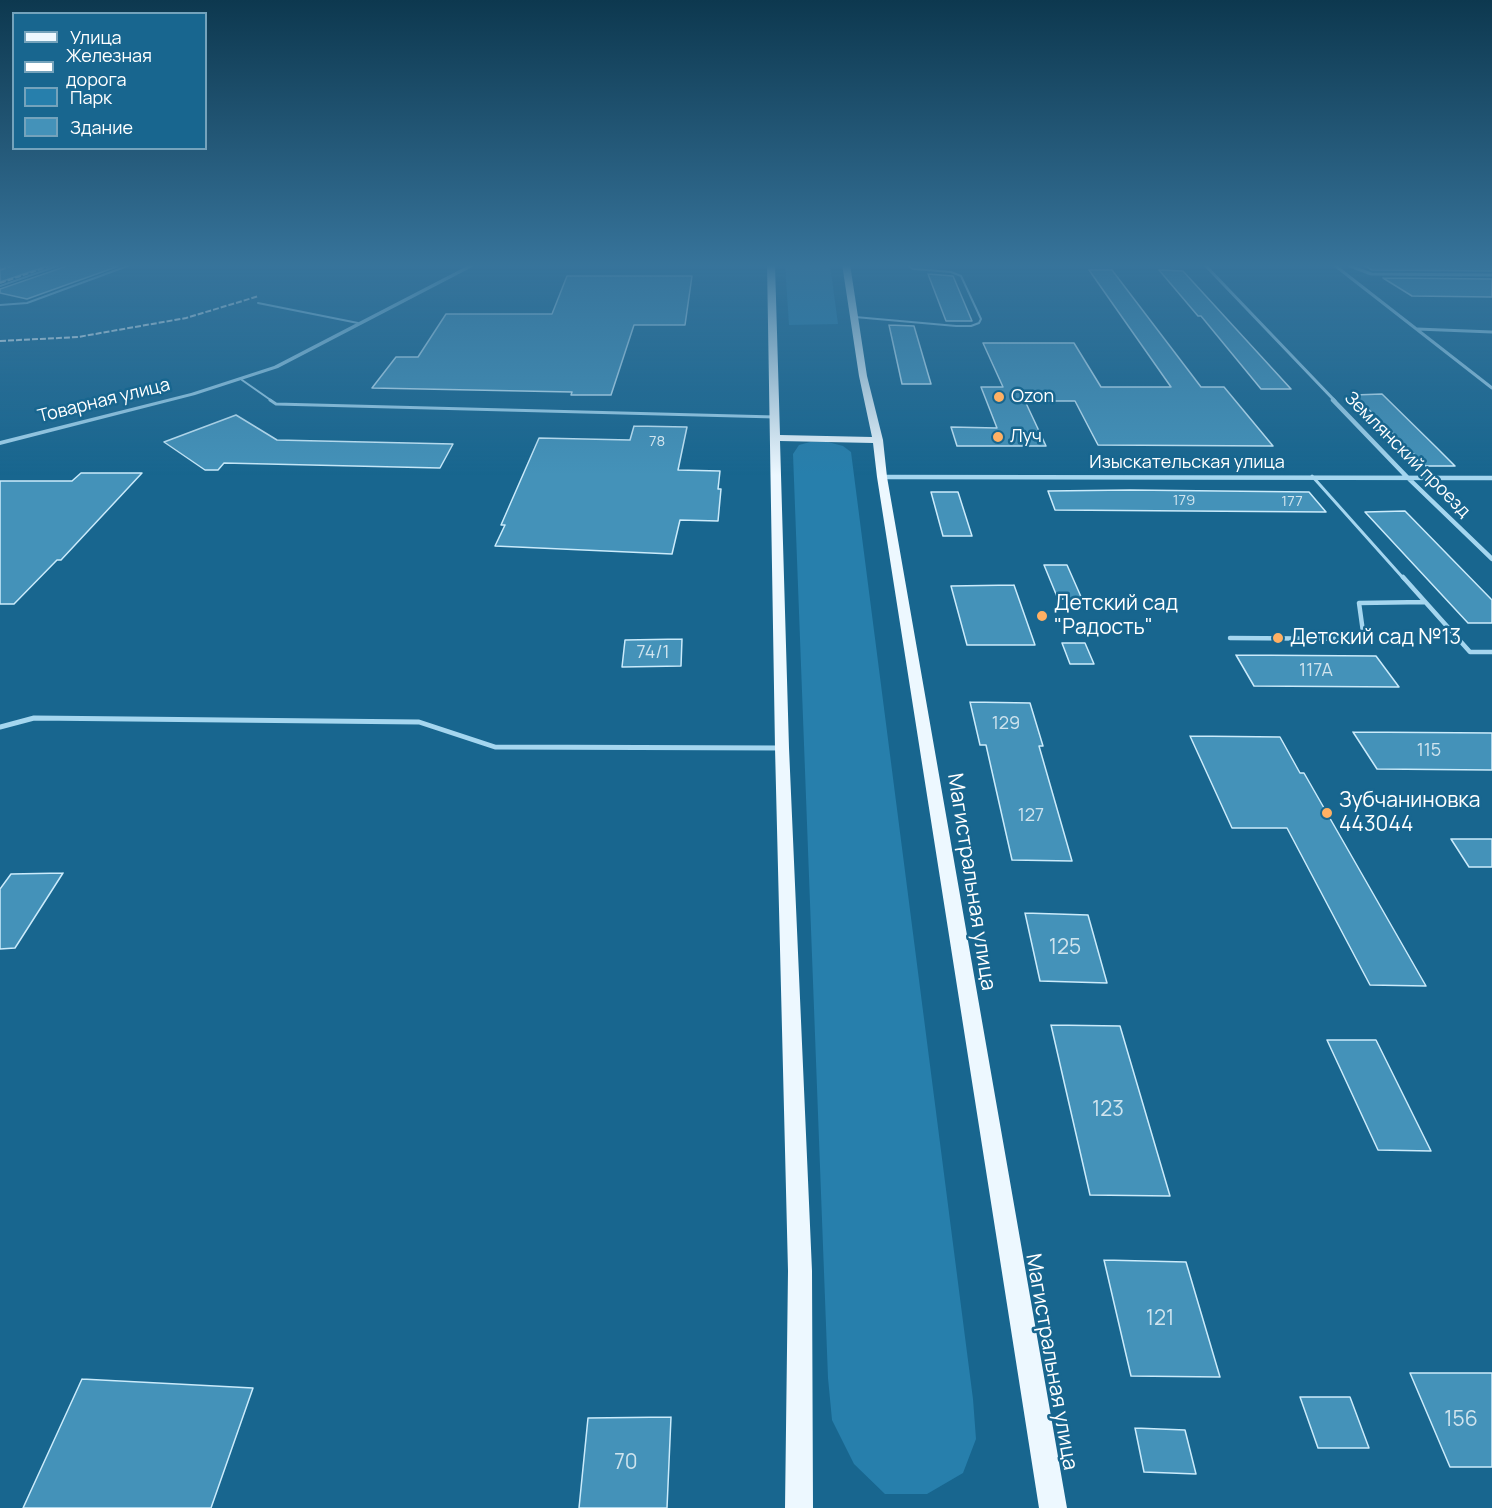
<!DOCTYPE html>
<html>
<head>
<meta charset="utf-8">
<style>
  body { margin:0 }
  #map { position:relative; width:1492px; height:1508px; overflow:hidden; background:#18668f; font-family:Manrope,sans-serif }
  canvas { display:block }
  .legend { position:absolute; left:12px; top:12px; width:195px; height:138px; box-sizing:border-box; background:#18668f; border:2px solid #74a3bc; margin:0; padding:8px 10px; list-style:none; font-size:18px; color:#fff }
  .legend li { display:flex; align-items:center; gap:12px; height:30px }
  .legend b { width:30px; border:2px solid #74a3bc }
</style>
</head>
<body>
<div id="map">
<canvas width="1492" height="1508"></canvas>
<ul class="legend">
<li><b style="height:8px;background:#edf8ff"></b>Улица</li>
<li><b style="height:8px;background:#fff"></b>Железная дорога</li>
<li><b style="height:16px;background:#277fac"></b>Парк</li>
<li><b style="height:16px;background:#4492b9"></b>Здание</li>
</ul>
</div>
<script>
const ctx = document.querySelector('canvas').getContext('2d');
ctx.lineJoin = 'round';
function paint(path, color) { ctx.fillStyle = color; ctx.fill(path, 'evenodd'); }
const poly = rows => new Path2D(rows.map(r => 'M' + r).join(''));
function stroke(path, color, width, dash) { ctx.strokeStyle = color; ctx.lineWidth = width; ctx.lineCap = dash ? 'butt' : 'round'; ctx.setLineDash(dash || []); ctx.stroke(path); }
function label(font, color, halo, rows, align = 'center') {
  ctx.font = font + ' Manrope,sans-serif'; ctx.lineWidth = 5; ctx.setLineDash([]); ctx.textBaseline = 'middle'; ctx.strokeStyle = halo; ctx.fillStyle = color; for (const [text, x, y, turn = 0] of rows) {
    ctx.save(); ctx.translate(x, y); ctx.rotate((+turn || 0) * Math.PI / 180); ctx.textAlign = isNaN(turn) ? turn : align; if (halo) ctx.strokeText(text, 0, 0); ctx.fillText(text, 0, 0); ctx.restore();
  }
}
paint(poly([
  [785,264,830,264,838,324,789,325],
  [810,442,828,442,843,446,851,452,973,1399,976,1439,963,1473,927,1494,885,1494,854,1464,832,1420,828,1378,793,454,799,445]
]), '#277fac');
const building = poly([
  [0,264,53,264,0,282,0,264],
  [66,264,119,266,27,299,0,293,0,289,64,267,66,264],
  [1362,264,1492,264,1492,271,1372,270,1362,264],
  [1089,270,1112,270,1201,387,1224,387,1273,446,1098,445,1075,401,1025,401,1046,446,957,446,951,427,997,428,981,387,1003,387,983,343,1074,343,1101,387,1171,387,1089,270],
  [1159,270,1183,271,1291,389,1261,389,1201,316,1198,316,1159,270],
  [928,274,953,276,972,321,946,321,928,274],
  [567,276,692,276,685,325,634,325,611,395,571,395,572,392,372,388,396,357,418,357,446,314,552,314,567,276],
  [1383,278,1492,279,1492,297,1412,296,1383,278],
  [889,325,914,326,931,384,902,384,889,325],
  [1382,394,1437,448,1455,466,1426,466,1354,395,1382,394],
  [236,415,277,440,453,444,440,468,224,463,218,470,205,470,164,442,236,415],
  [634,426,687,427,678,470,720,471,718,489,721,489,718,521,680,520,672,554,495,546,505,525,501,525,539,438,630,440,634,426],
  [81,473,142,473,61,560,57,560,14,604,0,604,0,481,72,481,81,473],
  [1130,490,1309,492,1326,512,1055,510,1048,491,1130,490],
  [931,492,958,492,972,536,943,536,931,492],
  [1405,511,1492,600,1492,623,1468,623,1365,512,1405,511],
  [1044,565,1067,565,1082,599,1058,599,1044,565],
  [1014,585,1035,645,967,645,951,586,1014,585],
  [682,639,681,666,622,667,625,640,682,639],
  [1062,643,1085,643,1094,664,1070,664,1062,643],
  [1236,655,1376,656,1399,687,1254,686,1236,655],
  [970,702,1030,703,1043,746,1039,746,1072,861,1012,860,986,745,980,745,970,702],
  [1353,732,1492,733,1492,770,1377,769,1353,732],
  [1190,736,1280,737,1300,773,1304,773,1426,986,1370,985,1287,828,1232,828,1190,736],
  [1451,839,1492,839,1492,867,1469,867,1451,839],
  [63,873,15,948,0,949,0,889,11,874,63,873],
  [1025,913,1088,915,1107,983,1040,981,1025,913],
  [1051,1025,1120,1026,1170,1196,1090,1195,1051,1025],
  [1327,1040,1376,1040,1431,1151,1378,1150,1327,1040],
  [1104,1260,1186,1262,1220,1377,1131,1376,1104,1260],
  [1410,1373,1492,1373,1492,1467,1450,1467,1410,1373],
  [82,1379,253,1388,211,1508,23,1508,82,1379],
  [1300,1397,1350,1397,1369,1448,1318,1448,1300,1397],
  [671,1417,667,1508,579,1508,588,1418,671,1417],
  [1135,1428,1185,1430,1196,1474,1144,1472,1135,1428]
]);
paint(building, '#4492b9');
stroke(building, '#cbebfb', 1.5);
stroke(poly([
  [0,286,63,264],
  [258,303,358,323],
  [0,305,27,303,133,264],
  [855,317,956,326,971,326,979,323,981,319,961,276,951,272,913,269,905,264],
  [242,380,272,401]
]), '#a5d6ef', 2);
stroke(poly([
  [270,400,276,404,775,417],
  [1312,476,1404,579]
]), '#a5d6ef', 3);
stroke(poly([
  [1403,577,1470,652,1492,652],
  [1230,638,1364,639,1359,603,1425,602]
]), '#a5d6ef', 4.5);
stroke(poly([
  [1204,264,1335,401],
  [1333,264,1492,388],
  [1345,264,1371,274,1492,275],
  [1417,329,1492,332]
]), '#a5d6ef', 3);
stroke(poly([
  [1333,400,1407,477,1492,559],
  [882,477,1492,478]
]), '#a5d6ef', 4.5);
stroke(poly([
  [0,727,34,718,419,722,495,747,782,748]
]), '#a5d6ef', 5);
paint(poly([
  [471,264,478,264,278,368,195,395,0,445,0,441,191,393,274,366,471,264]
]), '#a5d6ef');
paint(poly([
  [767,264,775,264,780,435,872,437,859,376,842,264,850,264,867,376,883,440,887,477,1067,1508,1039,1508,877,477,873,443,780,441,789,748,812,1271,813,1508,785,1508,788,1271,775,748,767,264]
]), '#edf8ff');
stroke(poly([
  [0,270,17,264],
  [0,283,56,264],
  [0,341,78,337,186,318,259,296]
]), '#fff', 2, [6, 2]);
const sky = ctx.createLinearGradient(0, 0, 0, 475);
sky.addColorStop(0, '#0d384f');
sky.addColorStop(0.56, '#37749b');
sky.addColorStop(1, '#37749b00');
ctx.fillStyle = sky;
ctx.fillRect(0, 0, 1492, 475);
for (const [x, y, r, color] of [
  [999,397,6,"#ffb063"],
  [998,437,6,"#ffb063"],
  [1042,616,6,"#ffb063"],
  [1278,638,6,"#ffb063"],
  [1327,813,6,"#ffb063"]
]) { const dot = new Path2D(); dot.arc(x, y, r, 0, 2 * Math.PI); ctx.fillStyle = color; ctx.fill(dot); stroke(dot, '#18668f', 2); }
label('15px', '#d0e4ee', null, [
  ["78",657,442],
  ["179",1184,501],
  ["177",1292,502]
]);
label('18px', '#fff', '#18668f', [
  ["Ozon",1011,397],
  ["Луч",1010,437]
], 'left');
label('18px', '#fff', '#18668f', [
  ["Товарная улица",104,401,-14],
  ["Землянский проезд",1407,455,45],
  ["Изыскательская улица",1187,463]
]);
label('18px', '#d0e4ee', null, [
  ["74/1",653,653],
  ["117А",1316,671],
  ["129",1006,724],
  ["115",1429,751],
  ["127",1031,816]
]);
label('21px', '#fff', '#18668f', [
  ["Детский сад",1054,604],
  ["\"Радость\"",1054,628],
  ["Детский сад №13",1290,638],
  ["Зубчаниновка",1339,801],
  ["443044",1339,825]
], 'left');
label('21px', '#fff', '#18668f', [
  ["Магистральная улица",971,882,81],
  ["Магистральная улица",1051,1362,80]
]);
label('21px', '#d0e4ee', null, [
  ["125",1065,948],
  ["123",1108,1110],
  ["121",1160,1319],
  ["156",1461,1420],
  ["70",626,1463]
]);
</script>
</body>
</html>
